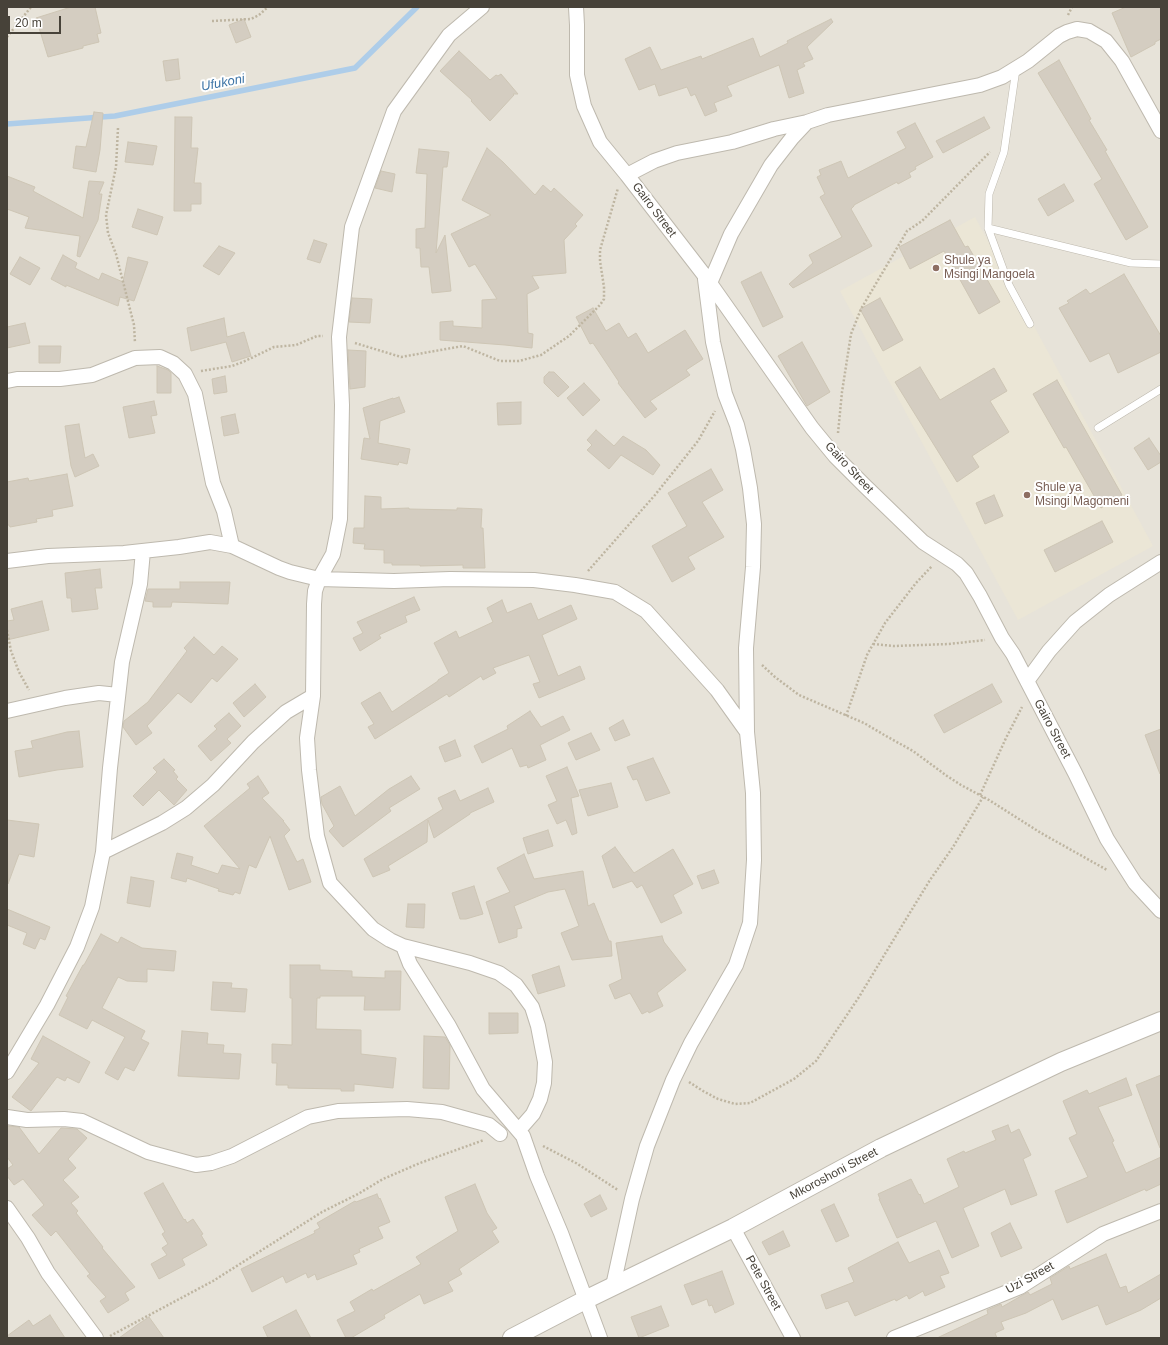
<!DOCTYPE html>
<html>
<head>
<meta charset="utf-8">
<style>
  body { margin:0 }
  #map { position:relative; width:1168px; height:1345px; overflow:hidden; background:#f3f1eb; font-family:Arial,sans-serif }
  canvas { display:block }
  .frame { position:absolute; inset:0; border:8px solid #474239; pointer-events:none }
  .scale { position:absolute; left:8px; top:16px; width:53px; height:18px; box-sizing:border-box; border:2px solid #474239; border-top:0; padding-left:5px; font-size:12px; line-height:14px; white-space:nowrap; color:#474239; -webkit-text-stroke:3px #fff; paint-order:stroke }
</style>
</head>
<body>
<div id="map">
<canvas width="1168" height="1345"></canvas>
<div class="frame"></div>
<div class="scale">20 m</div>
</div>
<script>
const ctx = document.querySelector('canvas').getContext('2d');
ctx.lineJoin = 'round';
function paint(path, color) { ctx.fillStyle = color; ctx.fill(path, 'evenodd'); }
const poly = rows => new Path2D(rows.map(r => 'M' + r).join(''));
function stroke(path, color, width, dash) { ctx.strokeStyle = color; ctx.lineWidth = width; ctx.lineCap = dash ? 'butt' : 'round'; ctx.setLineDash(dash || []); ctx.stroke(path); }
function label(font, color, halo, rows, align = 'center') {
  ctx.font = font + ' Arial,sans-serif'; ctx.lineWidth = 4; ctx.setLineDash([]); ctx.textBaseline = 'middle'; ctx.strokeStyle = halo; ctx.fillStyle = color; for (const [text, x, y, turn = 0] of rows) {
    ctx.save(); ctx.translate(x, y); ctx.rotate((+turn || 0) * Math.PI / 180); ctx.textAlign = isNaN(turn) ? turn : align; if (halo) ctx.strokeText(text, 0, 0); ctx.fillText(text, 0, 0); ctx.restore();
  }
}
paint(poly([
  [7,7,1161,7,1161,1338,7,1338]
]), '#e7e3d9');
paint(poly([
  [975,217,1153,546,1018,620,840,291]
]), '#ebe6d6');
stroke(poly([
  [7,124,115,116,355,68,417,7]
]), '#aecde9', 5.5);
const building = poly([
  [71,7,95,7,101,33,97,34,99,42,83,46,83,48,48,57,36,18,71,7],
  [1126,7,1161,7,1161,39,1155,42,1155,44,1131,57,1112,13,1126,7],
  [244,19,251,37,236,43,229,25,244,19],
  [831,19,833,22,807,47,813,59,803,63,805,66,797,70,804,93,789,98,779,65,727,86,732,96,714,103,717,111,705,116,695,94,691,96,687,87,659,96,655,84,639,90,625,59,650,47,661,70,701,56,702,59,753,38,760,57,788,43,787,41,831,19],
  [459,51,490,80,496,75,498,76,501,74,518,94,513,94,514,95,490,121,471,101,472,100,440,71,459,51],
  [178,59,180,79,166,81,163,61,178,59],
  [1059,60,1091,119,1089,120,1107,150,1105,151,1148,227,1126,240,1094,184,1102,179,1038,73,1059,60],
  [94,112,103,113,100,150,96,172,73,168,76,146,86,147,94,112],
  [175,117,192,117,191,148,198,148,194,183,201,183,201,204,191,204,191,211,174,211,175,117],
  [984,117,990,128,943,153,936,141,984,117],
  [915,123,933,157,915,167,916,169,909,173,911,177,898,184,897,182,854,205,854,206,851,209,872,246,793,288,789,284,813,263,809,255,842,237,820,197,825,194,817,177,821,175,819,170,841,161,848,178,906,148,897,132,915,123],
  [128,142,157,146,153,165,125,162,128,142],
  [487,148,503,162,535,195,543,185,551,192,554,188,583,215,575,224,577,226,564,240,566,273,532,276,539,288,527,294,528,333,533,334,532,348,505,345,440,340,440,322,453,321,453,326,482,328,482,300,497,299,475,264,469,267,451,234,491,215,462,200,487,148],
  [419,149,449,152,447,167,443,167,436,253,445,235,451,291,432,293,429,267,421,267,420,248,416,248,416,229,425,228,427,174,416,173,419,149],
  [381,171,395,174,392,192,375,188,381,171],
  [7,176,35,187,33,191,83,218,89,181,104,182,99,194,102,194,98,220,80,257,77,256,80,236,25,228,29,217,7,209,7,176],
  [1064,184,1074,201,1048,216,1038,199,1064,184],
  [138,209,163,217,157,235,132,227,138,209],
  [950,220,965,247,968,246,1000,302,979,314,944,251,910,269,899,247,950,220],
  [314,240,327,244,320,263,307,259,314,240],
  [219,246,235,253,219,275,203,266,219,246],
  [63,255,77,263,75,268,99,280,102,273,123,282,128,257,148,262,134,301,120,297,118,306,66,285,66,287,51,279,63,255],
  [20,257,40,268,30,285,10,274,20,257],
  [761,272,783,317,763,327,741,282,761,272],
  [1124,274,1161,336,1161,352,1118,373,1109,353,1090,362,1059,308,1069,303,1067,301,1086,289,1090,294,1124,274],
  [352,298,372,299,370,323,349,322,352,298],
  [880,298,903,340,883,351,860,309,880,298],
  [593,308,606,331,619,323,628,338,636,333,648,353,685,330,703,359,686,370,690,375,650,401,657,409,645,418,618,383,619,382,593,343,590,344,576,317,593,308],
  [224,318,227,337,244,332,251,356,232,362,226,342,191,351,187,328,224,318],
  [25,323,30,343,7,348,7,327,25,323],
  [802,342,830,392,807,406,778,356,802,342],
  [39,346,61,346,60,363,39,363,39,346],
  [348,350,366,351,365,387,350,389,348,350],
  [157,366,168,370,171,373,171,393,157,393,157,366],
  [920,367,940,400,994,368,1007,391,990,401,1009,432,972,456,979,467,957,482,895,382,920,367],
  [549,372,554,372,569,387,558,397,544,383,544,377,549,372],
  [225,376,227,392,214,394,212,379,225,376],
  [1057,380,1122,495,1101,508,1066,447,1064,448,1033,394,1057,380],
  [584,383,600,400,583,416,567,398,584,383],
  [399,397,405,412,380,421,378,443,410,449,407,464,399,462,398,465,361,459,364,438,370,439,363,408,393,398,393,399,399,397],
  [154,401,157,415,151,416,155,433,129,438,123,407,154,401],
  [521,402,521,424,498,425,497,403,521,402],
  [235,414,239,433,224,436,221,417,235,414],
  [79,424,85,458,93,454,99,466,75,477,71,466,65,426,79,424],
  [596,430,614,446,623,436,646,450,660,465,653,475,621,455,609,469,587,450,592,445,587,440,596,430],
  [1149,438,1161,456,1161,462,1148,470,1134,448,1149,438],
  [711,469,723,490,702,502,724,537,688,557,695,569,672,582,652,546,687,526,668,493,711,469],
  [67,474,73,506,52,510,53,516,36,519,37,522,10,527,9,525,7,525,7,482,28,478,29,481,67,474],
  [994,495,1003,516,985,524,976,503,994,495],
  [365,496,381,497,381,509,409,508,409,509,457,510,457,508,482,509,481,528,483,528,485,568,463,568,463,565,420,566,420,565,392,565,392,563,384,563,384,550,364,549,365,544,353,543,354,528,364,528,365,496],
  [1102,521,1113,542,1055,572,1044,550,1102,521],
  [100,569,102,588,95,588,98,609,72,612,71,598,67,598,65,573,100,569],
  [180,582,230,582,228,604,172,602,171,607,153,607,153,602,145,601,148,589,180,589,180,582],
  [414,597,420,610,405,616,407,622,379,635,381,638,360,651,353,638,363,633,357,622,414,597],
  [502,600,507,613,531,603,538,620,571,605,577,619,542,635,558,676,580,666,585,679,539,698,533,684,540,682,529,655,493,668,496,673,483,680,481,676,449,697,447,694,375,739,368,727,374,724,361,703,380,692,392,712,438,681,438,680,449,673,434,643,456,631,459,638,493,622,487,608,502,600],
  [42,601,49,630,7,640,7,621,14,620,11,609,42,601],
  [194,637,214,655,222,646,238,659,217,682,212,678,191,703,178,693,147,726,152,733,136,745,123,727,124,721,148,702,187,651,184,648,194,637],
  [255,684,266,697,244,717,233,703,255,684],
  [992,684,1002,702,944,733,934,715,992,684],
  [530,711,541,727,563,716,570,730,540,745,546,760,528,768,527,765,520,767,512,748,482,763,474,746,508,729,507,726,530,711],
  [229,713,241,726,227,739,231,743,211,761,198,746,217,729,214,726,229,713],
  [623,720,630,735,615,741,609,728,623,720],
  [1161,729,1161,774,1160,774,1145,735,1161,729],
  [79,731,83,767,57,770,19,777,15,751,33,748,31,741,67,732,79,731],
  [591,733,600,750,576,760,568,743,591,733],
  [455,740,461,756,445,762,439,747,455,740],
  [653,758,670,793,646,801,637,779,633,780,627,767,653,758],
  [164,759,175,770,173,771,178,777,176,779,187,790,174,805,159,790,143,806,133,796,157,772,153,768,164,759],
  [567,767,579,796,571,798,577,833,572,835,566,820,557,824,548,805,557,801,546,776,567,767],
  [258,776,269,793,262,798,284,821,283,821,290,830,284,836,297,862,303,859,311,882,289,890,270,836,256,868,249,865,240,894,235,892,233,895,218,891,219,889,187,878,186,882,171,878,177,853,193,857,191,865,218,874,222,865,240,869,204,826,250,788,247,784,258,776],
  [411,776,420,789,389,808,391,811,343,847,329,831,334,826,322,804,321,797,340,786,355,816,389,789,411,776],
  [611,783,618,807,588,816,579,790,611,783],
  [488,788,494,802,470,813,470,814,434,838,428,820,427,842,388,866,390,870,373,877,364,859,443,809,438,798,455,790,460,801,488,788],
  [7,820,39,824,34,857,19,854,8,884,7,820],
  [548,830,553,846,528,854,523,838,548,830],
  [615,847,634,873,673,849,693,884,673,895,682,913,661,923,642,885,637,888,632,881,613,888,602,856,615,847],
  [524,854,534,879,583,871,588,906,594,903,609,941,611,941,612,956,572,960,561,933,579,926,565,889,548,892,514,906,522,928,517,929,517,937,499,943,486,902,510,892,497,868,524,854],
  [714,870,719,883,702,889,697,876,714,870],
  [131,877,154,881,150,907,127,903,131,877],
  [474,886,483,914,466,919,460,919,452,893,474,886],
  [408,904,425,904,424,928,406,927,408,904],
  [7,909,50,927,45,940,40,938,35,949,23,944,27,933,7,925,7,909],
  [101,934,118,943,121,937,142,948,176,951,174,971,147,969,147,982,127,981,118,977,102,1008,145,1031,141,1039,149,1043,134,1071,125,1067,118,1080,105,1073,125,1037,92,1020,87,1029,59,1015,68,997,66,996,83,965,84,965,101,934],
  [662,936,664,942,686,970,657,993,663,1006,649,1013,648,1011,642,1014,630,993,615,999,609,985,622,979,616,943,662,936],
  [290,965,320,965,320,970,352,971,352,977,385,978,385,971,401,971,400,1010,364,1010,365,996,320,996,320,998,317,998,316,1029,361,1030,361,1054,396,1058,393,1088,354,1084,354,1091,341,1091,341,1089,288,1088,288,1085,276,1085,277,1063,272,1063,272,1044,292,1045,292,998,290,998,290,965],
  [559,966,565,986,538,994,532,975,559,966],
  [213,982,232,983,231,988,247,989,245,1012,211,1010,213,982],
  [489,1013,518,1013,518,1033,489,1034,489,1013],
  [182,1031,208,1033,207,1044,224,1045,223,1053,241,1054,239,1079,178,1076,182,1031],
  [43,1036,90,1062,79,1083,67,1077,65,1081,57,1077,31,1111,12,1097,39,1063,31,1059,43,1036],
  [424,1036,445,1037,450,1045,449,1089,423,1088,424,1036],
  [1161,1075,1161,1148,1160,1148,1136,1085,1161,1075],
  [1126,1078,1132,1095,1098,1107,1114,1141,1112,1142,1126,1173,1161,1157,1161,1184,1146,1191,1145,1189,1067,1223,1055,1191,1088,1177,1069,1138,1077,1134,1063,1101,1087,1090,1089,1094,1126,1078],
  [1008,1125,1011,1133,1019,1129,1031,1155,1023,1159,1037,1195,1011,1205,1005,1189,963,1208,979,1246,952,1258,936,1221,897,1238,879,1199,880,1199,878,1194,911,1179,919,1195,920,1194,924,1204,959,1187,947,1159,964,1151,965,1153,996,1140,992,1131,1008,1125],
  [7,1126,19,1127,39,1154,61,1128,77,1129,87,1138,68,1159,76,1168,63,1180,79,1197,71,1203,78,1211,76,1213,103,1247,102,1248,135,1287,125,1293,129,1300,108,1313,100,1301,106,1297,87,1276,90,1274,56,1231,51,1236,32,1215,44,1205,23,1179,14,1185,7,1176,7,1169,13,1165,7,1157,7,1126],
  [163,1183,184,1220,185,1219,187,1223,193,1219,203,1234,201,1235,207,1245,182,1259,185,1265,159,1279,151,1264,167,1255,162,1248,168,1244,162,1234,165,1232,144,1193,163,1183],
  [475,1184,487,1213,497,1228,492,1231,499,1242,459,1269,462,1274,448,1282,453,1291,424,1304,420,1294,384,1315,385,1318,351,1338,346,1338,337,1320,355,1311,350,1302,372,1289,373,1291,421,1264,416,1257,458,1231,445,1197,475,1184],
  [377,1194,379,1199,380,1198,390,1222,378,1227,383,1238,359,1249,360,1252,353,1255,357,1264,317,1280,315,1274,308,1278,306,1273,286,1283,283,1276,252,1292,241,1269,315,1233,314,1231,320,1228,317,1223,355,1201,356,1202,377,1194],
  [600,1195,607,1209,591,1217,584,1204,600,1195],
  [834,1204,849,1236,836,1242,821,1210,834,1204],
  [1010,1223,1022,1248,1001,1257,991,1233,1010,1223],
  [783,1231,790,1246,769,1255,762,1242,783,1231],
  [898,1242,909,1263,939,1250,949,1273,940,1276,945,1287,925,1296,923,1291,909,1299,907,1295,896,1301,895,1299,855,1316,848,1301,826,1309,821,1295,854,1282,848,1268,898,1242],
  [1106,1254,1120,1288,1126,1286,1128,1293,1161,1274,1161,1298,1141,1310,1106,1325,1098,1305,1062,1320,1053,1299,1026,1313,1001,1322,1004,1329,995,1333,997,1338,937,1338,988,1314,987,1310,1001,1304,1002,1307,1028,1292,1030,1295,1052,1284,1050,1278,1069,1266,1070,1269,1106,1254],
  [722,1271,734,1304,715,1313,712,1305,709,1306,707,1299,692,1305,684,1285,722,1271],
  [661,1306,669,1326,639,1338,631,1317,661,1306],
  [296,1310,311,1338,268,1338,263,1327,296,1310],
  [50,1315,65,1338,7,1338,7,1336,29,1320,33,1326,50,1315],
  [149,1317,164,1338,119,1338,137,1325,149,1317]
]);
paint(building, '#d4cdc1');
stroke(building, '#cec6b5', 1);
const service = poly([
  [1016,69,1004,152,989,194,988,228,1009,285,1030,324],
  [988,228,1131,263,1161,264],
  [1098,428,1161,389]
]);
const minor = poly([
  [482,7,449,35,394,111,352,227,339,337,342,405,340,519,333,554,319,579,315,591,314,604,313,696,307,738,309,770,317,836,330,883,373,929,390,940,403,946,470,963,499,973,516,985,532,1007,538,1026,545,1062,544,1083,540,1099,533,1114,519,1130],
  [576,7,577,25,577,75,584,106,600,142,627,175,705,276,812,428,835,456,865,486,923,542,957,564,966,573,980,596,1002,638,1013,654,1075,773,1107,839,1135,883,1161,911],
  [627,175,654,161,677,153,732,142,774,129,807,122,828,115,980,85,1002,77,1028,61,1059,36,1067,32,1077,29,1089,31,1106,41,1122,61,1161,131],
  [710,283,731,234,771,165,792,138,807,122],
  [7,381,17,379,60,379,92,375,135,358,160,357,173,363,185,374,195,394,213,483,224,511,232,546],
  [7,561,48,556,124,553,179,547,210,542,232,546,279,568,290,572,319,579,394,581,450,579,534,580,575,585,615,592,646,611,717,690,747,732],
  [1027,681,1049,651,1075,622,1109,595,1161,562],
  [7,711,65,698,99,693,118,695],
  [103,852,162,823,186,808,213,785,253,742,286,712,313,696],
  [403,946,410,964,449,1026,483,1089,523,1136,537,1176,561,1233,600,1338],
  [7,1072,47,1005,77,947,92,907,103,852,110,768,122,662,140,584,143,551],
  [7,1117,27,1120,64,1119,82,1121,148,1152,196,1165,211,1163,232,1156,308,1117,338,1111,407,1109,442,1112,489,1125,500,1134],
  [7,1208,28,1238,48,1273,96,1338],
  [733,1228,793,1338],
  [613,1286,632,1199,647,1146,673,1080,691,1043,736,965,750,923,754,860,753,793,747,732,746,648,753,567,754,524,750,488,743,449,737,425,725,394,713,342,705,279],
  [894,1338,1020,1287,1103,1234,1161,1211]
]);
const tertiary = poly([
  [512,1338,587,1299,733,1228,881,1148,1061,1062,1161,1021]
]);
stroke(service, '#beb9ae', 8);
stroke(minor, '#beb9ae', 16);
stroke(tertiary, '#beb9ae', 20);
stroke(poly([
  [1068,15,1072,7],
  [212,21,251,19,259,15,268,7],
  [7,37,31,7],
  [118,128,116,167,106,215,108,233,116,254,134,325,135,343],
  [355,343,401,357,463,346,500,361,519,361,541,355,569,336,600,305,604,299,604,287,600,261,600,250,618,188],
  [201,371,232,366,243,362,274,347,296,345,317,336,323,336],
  [838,433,842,392,851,334,861,309,907,231,922,221,990,152],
  [588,571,655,495,698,441,715,411],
  [7,630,11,651,19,672,29,690],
  [873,644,894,646,949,644,985,640],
  [762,665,775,677,799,695,864,723,886,736,913,751,947,776,961,785,989,800,1041,833,1107,870],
  [846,716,867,655,885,623,916,583,932,566],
  [980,795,1006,738,1022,707],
  [689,1082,703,1091,718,1099,735,1104,750,1103,794,1079,816,1061,859,997,903,924,930,880,953,847,983,797],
  [543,1146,576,1163,618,1190],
  [110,1336,213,1281,322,1212,358,1194,383,1179,420,1163,484,1140]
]), '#beb5a1', 2.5, [2, 2]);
stroke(service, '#fff', 7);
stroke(minor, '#fff', 14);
stroke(tertiary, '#fff', 18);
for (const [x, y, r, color] of [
  [936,268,4,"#8d6e63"],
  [1027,495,4,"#8d6e63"]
]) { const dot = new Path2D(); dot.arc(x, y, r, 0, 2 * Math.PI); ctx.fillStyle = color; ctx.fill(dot); stroke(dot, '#fff', 1.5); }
label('12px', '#474239', '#fff', [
  ["Gairo Street",654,210,53],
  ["Gairo Street",849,468,47],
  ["Gairo Street",1052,729,62],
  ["Mkoroshoni Street",834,1174,-28],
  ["Uzi Street",1030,1278,-29],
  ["Pete Street",763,1283,61]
]);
label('12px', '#785e54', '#fff', [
  ["Shule ya",944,261],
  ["Msingi Mangoela",944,275],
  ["Shule ya",1035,488],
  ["Msingi Magomeni",1035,502]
], 'left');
label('italic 13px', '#3e75a7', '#fff', [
  ["Ufukoni",223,83,-11]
]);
</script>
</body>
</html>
